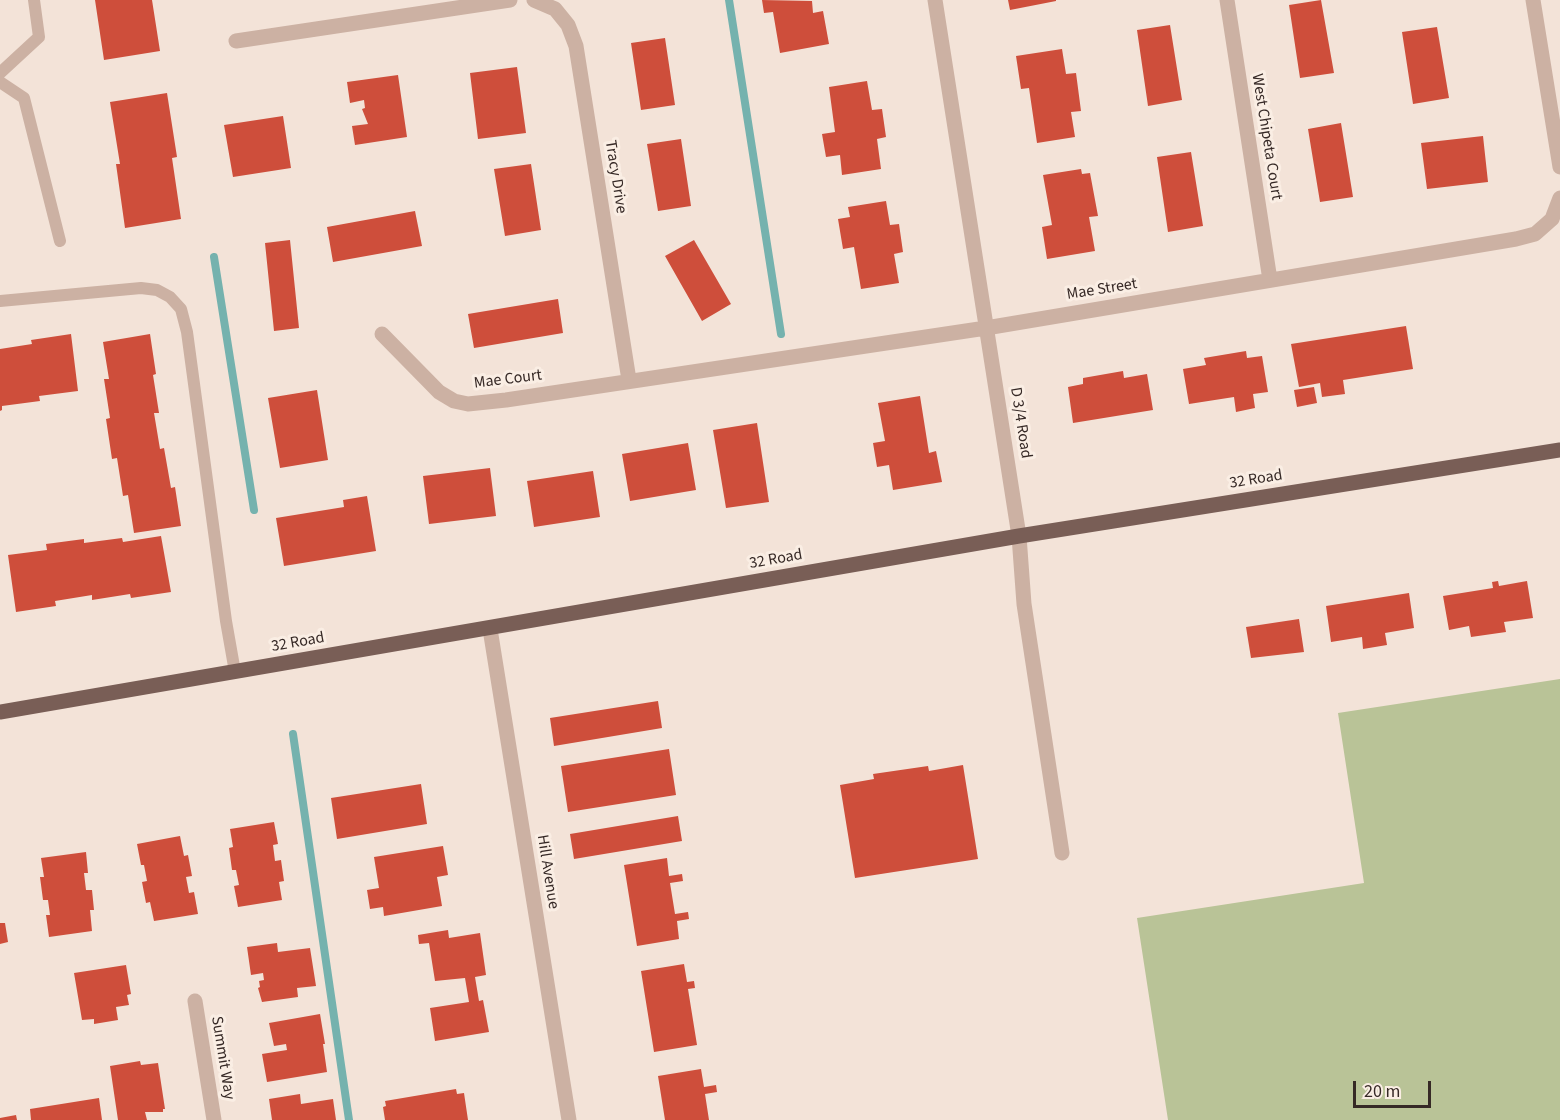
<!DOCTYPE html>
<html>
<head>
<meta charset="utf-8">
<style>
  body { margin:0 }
  #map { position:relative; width:1560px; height:1120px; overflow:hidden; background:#f3e3d8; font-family:"Source Sans 3",sans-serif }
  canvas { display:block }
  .scale { position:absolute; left:1353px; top:1081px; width:78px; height:27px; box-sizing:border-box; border:3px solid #362926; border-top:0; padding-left:8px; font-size:18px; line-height:21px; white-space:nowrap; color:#362926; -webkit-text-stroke:4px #faeee4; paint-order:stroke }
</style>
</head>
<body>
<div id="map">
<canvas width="1560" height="1120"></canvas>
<div class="scale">20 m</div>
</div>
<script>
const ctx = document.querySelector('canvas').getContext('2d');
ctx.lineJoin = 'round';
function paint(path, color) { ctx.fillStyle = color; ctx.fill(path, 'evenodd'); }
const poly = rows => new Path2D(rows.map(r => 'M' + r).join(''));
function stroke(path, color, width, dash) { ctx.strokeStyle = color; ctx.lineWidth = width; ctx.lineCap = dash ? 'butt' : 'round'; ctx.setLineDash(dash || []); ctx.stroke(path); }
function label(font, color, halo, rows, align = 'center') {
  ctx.font = font + ' "Source Sans 3",sans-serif'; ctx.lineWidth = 6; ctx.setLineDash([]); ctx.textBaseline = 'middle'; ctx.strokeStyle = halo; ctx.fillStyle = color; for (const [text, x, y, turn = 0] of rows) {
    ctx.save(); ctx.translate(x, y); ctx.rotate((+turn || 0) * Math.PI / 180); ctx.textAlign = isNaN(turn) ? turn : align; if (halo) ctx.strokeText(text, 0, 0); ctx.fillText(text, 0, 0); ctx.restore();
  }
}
paint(poly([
  [1560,679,1560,1120,1168,1120,1137,918,1364,883,1338,713]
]), '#b9c397');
stroke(poly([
  [729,0,781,334],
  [214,257,254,510],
  [293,734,349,1120]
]), '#75b2ae', 8);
paint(poly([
  [95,0,152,0,160,51,104,60],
  [762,0,812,1,813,13,823,11,829,44,780,53,773,12,764,13],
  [1008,0,1056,0,1056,1,1010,10],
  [1321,0,1334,73,1300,78,1289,5],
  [1170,25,1182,100,1148,106,1137,30],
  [1437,27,1449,98,1413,104,1402,32],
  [665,38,675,105,641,110,631,43],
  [1062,49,1066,74,1076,73,1081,111,1071,112,1075,137,1037,143,1029,88,1021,89,1016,56],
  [517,67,526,133,478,139,470,73],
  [398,75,407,137,355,145,352,126,368,124,362,109,365,108,364,100,350,103,347,82],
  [867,81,872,110,882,109,886,137,877,139,881,169,842,175,840,155,826,157,822,134,835,132,829,87],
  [167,93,177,157,172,158,181,219,125,228,116,164,120,164,110,102],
  [283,116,291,168,233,177,224,125],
  [1341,123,1353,197,1320,202,1308,129],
  [1483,136,1488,182,1427,189,1421,143],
  [681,139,691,206,658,211,647,144],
  [1191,152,1203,226,1168,232,1157,157],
  [531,164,541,230,505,236,494,169],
  [1081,169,1082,174,1090,173,1098,216,1089,217,1095,251,1047,259,1042,227,1052,225,1043,175],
  [886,201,890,225,899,224,903,252,894,254,899,283,861,289,854,247,843,249,838,219,850,217,848,207],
  [415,211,422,246,333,262,327,227],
  [290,240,299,328,274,331,265,243],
  [694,240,731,304,702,321,665,256],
  [558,299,563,333,474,348,468,314],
  [1406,326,1413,369,1343,380,1345,394,1322,397,1320,383,1299,387,1291,344],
  [71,334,78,391,39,396,40,401,2,406,2,410,0,411,0,349,32,344,31,340],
  [150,334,156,374,153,375,159,413,154,413,160,449,164,448,171,488,175,487,181,526,134,533,128,495,123,496,117,458,112,459,106,419,110,418,104,379,109,379,103,342],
  [1246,351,1247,358,1262,356,1268,392,1253,394,1255,408,1236,412,1234,397,1189,404,1183,369,1206,365,1204,358],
  [1123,371,1124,378,1147,374,1153,410,1073,423,1068,387,1083,384,1083,378],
  [1314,387,1317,403,1297,407,1294,390],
  [317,390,328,460,280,468,268,398],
  [920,396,929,453,936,451,942,482,893,490,889,465,877,467,873,443,885,441,878,403],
  [757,423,769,502,726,508,713,430],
  [688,443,696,490,630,501,622,454],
  [490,468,496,516,429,524,423,476],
  [593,471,600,517,534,527,527,481],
  [367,496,376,551,284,566,276,518,344,507,343,500],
  [161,536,171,592,131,598,130,594,92,600,92,595,55,601,56,606,16,612,8,555,47,550,46,544,84,539,84,543,122,538,123,542],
  [1498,581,1499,586,1527,581,1533,618,1504,622,1506,632,1471,637,1469,626,1449,630,1443,596,1493,588,1492,582],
  [1409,593,1414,628,1385,633,1387,645,1363,649,1362,637,1331,642,1326,606],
  [1299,619,1304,652,1251,658,1246,627],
  [658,701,662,728,554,746,550,718],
  [669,749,676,795,568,812,561,766],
  [963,765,978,859,855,878,840,785,874,779,873,774,928,766,929,771],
  [421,784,427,824,337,839,331,798],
  [678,816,682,841,574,859,570,834],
  [274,822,278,844,273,845,275,861,281,860,284,881,279,882,282,900,238,907,234,886,239,885,236,870,232,870,229,848,233,847,230,829],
  [180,836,184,856,188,855,192,876,186,877,189,893,194,892,198,914,154,921,150,902,146,903,142,882,147,881,144,865,141,865,137,844],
  [443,846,448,875,437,877,442,906,384,916,383,907,370,909,367,890,379,888,374,857],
  [86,852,88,873,84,873,86,890,92,890,94,910,90,910,92,931,49,937,46,915,50,915,48,900,43,900,40,877,44,877,41,858],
  [667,858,669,876,682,874,683,881,670,883,675,914,688,912,689,919,677,921,679,939,637,946,624,865],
  [0,923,5,923,8,942,0,944],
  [448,930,449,938,480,933,486,975,475,977,479,1001,483,1000,489,1032,435,1041,430,1008,469,1002,465,978,435,981,429,943,419,944,418,935],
  [277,943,278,952,310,948,316,986,297,988,298,997,262,1002,258,988,260,987,259,981,264,980,263,973,251,975,247,947],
  [684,964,687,982,694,981,695,988,688,989,697,1045,654,1052,641,971],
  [126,965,131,994,127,995,129,1005,116,1007,118,1020,94,1024,94,1019,82,1020,74,973],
  [320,1014,325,1044,323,1044,327,1072,267,1082,262,1054,287,1050,286,1044,274,1046,269,1023],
  [140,1061,141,1065,158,1063,165,1109,163,1109,163,1112,145,1112,147,1120,118,1120,110,1066],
  [701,1069,704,1087,716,1085,717,1092,705,1094,709,1120,665,1120,658,1076],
  [456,1089,457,1094,464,1093,468,1120,385,1120,383,1107,386,1106,385,1101],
  [300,1094,301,1104,333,1099,336,1120,272,1120,269,1099],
  [99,1098,102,1120,31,1120,30,1109],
  [16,1115,17,1120,0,1120,0,1118]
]), '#ce4e3b');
stroke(poly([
  [0,73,39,37,34,0],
  [0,82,24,98,60,241],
  [0,301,141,288,157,290,170,297,181,309,187,332,226,621,235,672]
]), '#ccb1a3', 12);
stroke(poly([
  [534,0,555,9,568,25,576,46,629,380],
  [935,0,1019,536,1024,604,1062,853],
  [1227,0,1270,280],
  [1533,0,1560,167],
  [236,41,510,0],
  [382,334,439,392,454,401,468,404,506,400,986,328,1516,239,1535,234,1552,219,1560,198],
  [490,629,569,1120],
  [195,1001,214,1120]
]), '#ccb1a3', 15);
stroke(poly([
  [0,712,1019,536,1560,450]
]), '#795e56', 15);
label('16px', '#362926', '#faeee4', [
  ["West Chipeta Court",1266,137,81],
  ["Tracy Drive",615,177,81],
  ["Mae Street",1102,290,-9],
  ["Mae Court",508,380,-7],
  ["D 3/4 Road",1020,423,81],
  ["32 Road",1256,480,-9],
  ["32 Road",776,560,-10],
  ["32 Road",298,643,-10],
  ["Hill Avenue",547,872,81],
  ["Summit Way",222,1058,81]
]);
</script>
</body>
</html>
